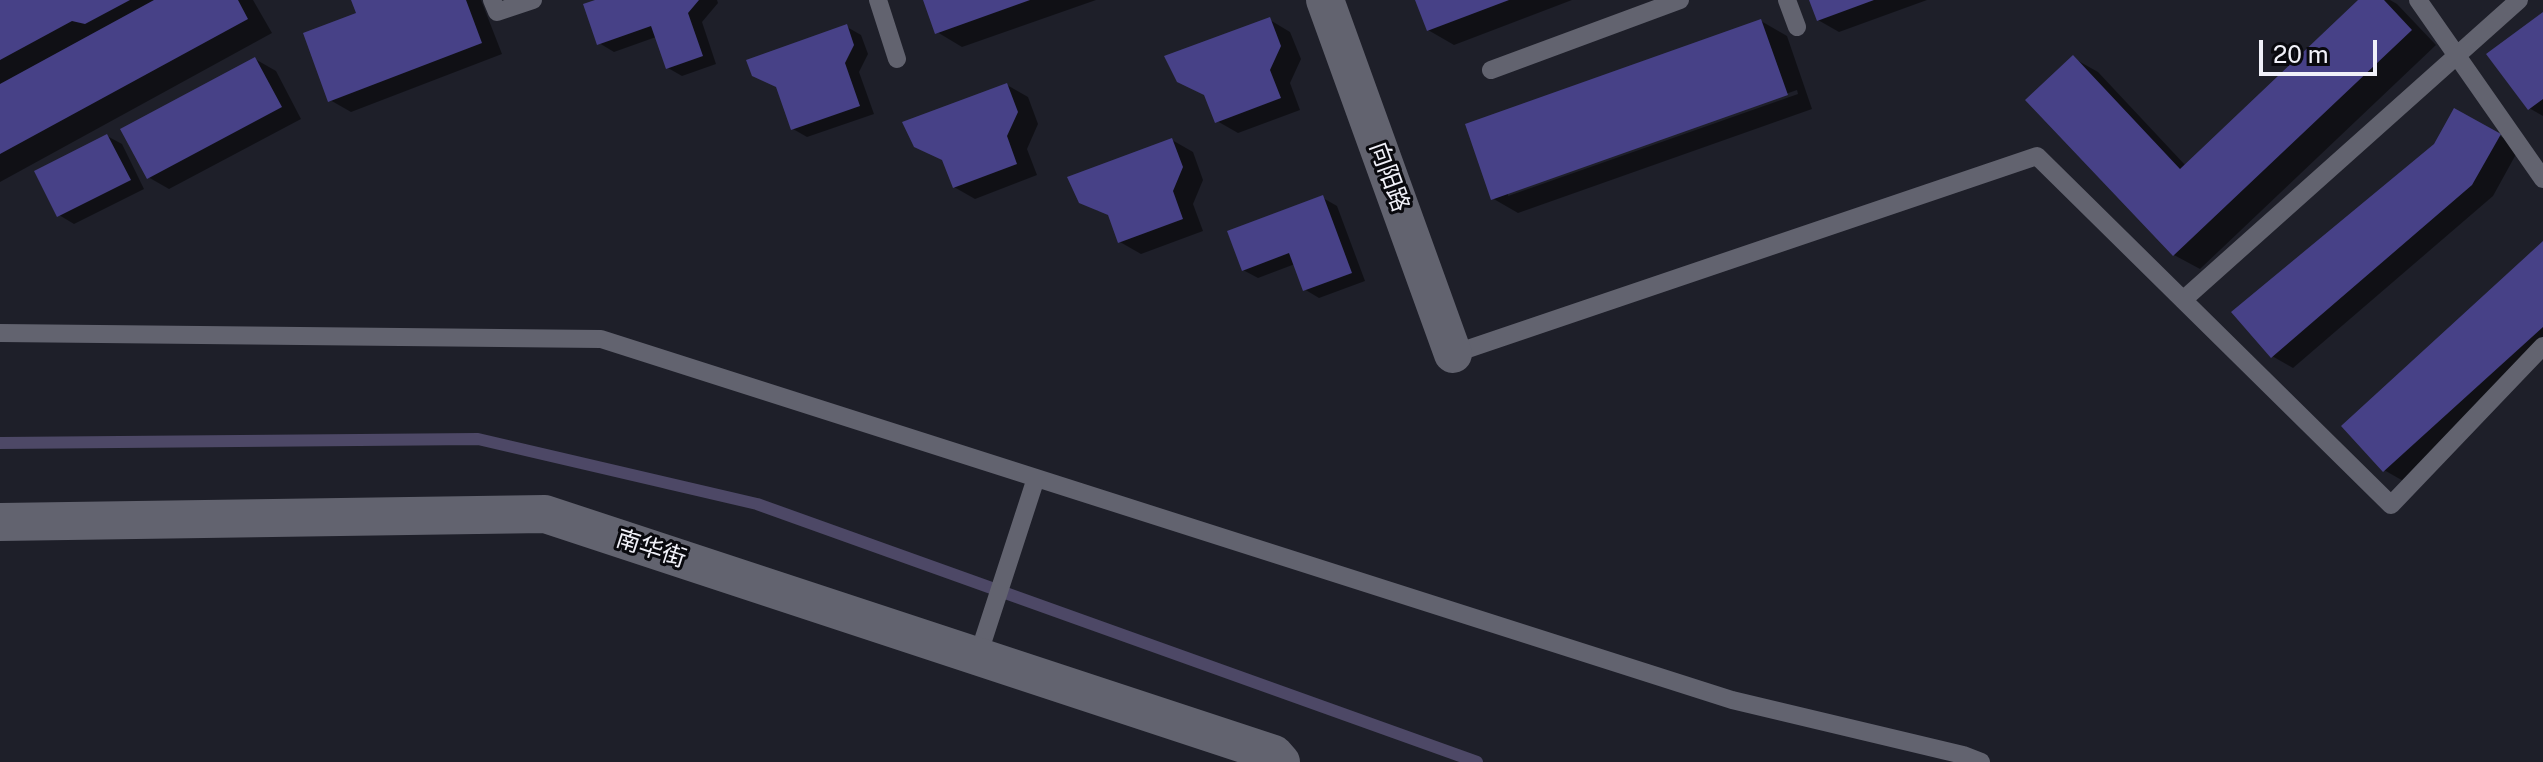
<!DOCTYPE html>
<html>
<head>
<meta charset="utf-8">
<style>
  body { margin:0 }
  #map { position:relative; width:2543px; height:762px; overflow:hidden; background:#1e1f29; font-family:"Public Sans",sans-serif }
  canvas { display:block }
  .scale { position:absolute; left:2259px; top:40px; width:118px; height:36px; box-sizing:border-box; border:4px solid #f0f0f8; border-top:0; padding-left:10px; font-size:24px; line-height:28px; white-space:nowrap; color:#f0f0f8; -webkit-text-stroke:6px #09090e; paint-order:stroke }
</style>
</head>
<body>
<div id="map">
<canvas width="2543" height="762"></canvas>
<div class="scale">20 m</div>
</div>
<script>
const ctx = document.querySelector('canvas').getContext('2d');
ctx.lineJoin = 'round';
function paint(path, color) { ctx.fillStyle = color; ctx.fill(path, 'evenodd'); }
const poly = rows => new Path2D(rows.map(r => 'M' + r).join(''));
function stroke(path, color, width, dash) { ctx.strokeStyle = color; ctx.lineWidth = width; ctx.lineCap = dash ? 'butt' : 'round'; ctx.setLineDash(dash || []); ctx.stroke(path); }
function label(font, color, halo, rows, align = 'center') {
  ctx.font = font + ' "Public Sans","Noto Sans SC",sans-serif'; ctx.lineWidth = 6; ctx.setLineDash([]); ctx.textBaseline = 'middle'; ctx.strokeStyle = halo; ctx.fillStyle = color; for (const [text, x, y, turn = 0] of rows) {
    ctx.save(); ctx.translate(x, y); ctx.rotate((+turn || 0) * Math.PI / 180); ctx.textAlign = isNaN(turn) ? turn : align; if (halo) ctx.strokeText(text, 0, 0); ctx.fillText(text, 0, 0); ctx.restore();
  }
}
paint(poly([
  [0,0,253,0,272,33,0,182],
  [353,0,481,0,502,54,351,112,330,100,359,15],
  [601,0,717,0,718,3,702,22,716,64,682,76,668,68,656,37,614,52,599,43],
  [925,0,1096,0,962,47,937,32],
  [1417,0,1572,0,1454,45,1428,30],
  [1811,0,1927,0,1839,32,1818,20],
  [2361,0,2390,0,2397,4,2436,45,2200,269,2174,255,2028,101,2073,58,2098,72,2186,166],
  [2543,14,2543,116,2529,108],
  [1270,20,1290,32,1301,59,1290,83,1300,110,1238,133,1217,121],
  [1761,21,1787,36,1812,109,1518,213,1492,198],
  [1797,90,1798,94,1508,196,1508,191],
  [847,27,861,35,868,54,859,72,874,114,807,137,793,129,779,88],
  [255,59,276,71,301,119,169,189,148,177],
  [1007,85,1028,97,1038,124,1027,149,1037,175,975,199,954,187,945,161],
  [2455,111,2520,147,2493,196,2293,368,2272,356,2435,145],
  [107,136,122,144,144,189,74,224,59,215],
  [1172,140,1193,152,1203,180,1193,204,1203,231,1141,254,1120,242,1117,217,1098,209,1098,211,1081,201],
  [1323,198,1337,206,1365,281,1319,298,1304,289,1295,264,1258,278,1243,270],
  [2543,243,2543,357,2405,482,2384,470]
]), '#0007');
stroke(poly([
  [0,443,478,439,757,504,1477,762]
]), '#4d4866', 12);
paint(poly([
  [0,0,130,0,85,24,72,21,0,60],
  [154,0,238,0,248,19,0,154,0,84],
  [351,0,466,0,482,43,328,102,303,33,356,13],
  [595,0,699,0,688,13,703,56,666,69,651,26,597,45,583,4],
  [923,0,1030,0,935,34],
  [1415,0,1509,0,1427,31],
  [1809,0,1874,0,1817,21],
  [2358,0,2384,0,2412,30,2173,256,2025,100,2073,55,2180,169],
  [2543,12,2543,99,2528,110,2486,54],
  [1270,17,1281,46,1270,70,1281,98,1215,123,1204,95,1177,82,1164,56],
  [1761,19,1788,95,1491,200,1465,124],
  [847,24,854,45,845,63,860,106,791,130,776,87,752,76,746,60],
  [255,57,282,107,147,179,120,129],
  [1007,83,1018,112,1007,136,1017,164,953,188,942,160,914,147,902,122],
  [2454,108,2501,134,2472,185,2271,358,2231,312,2434,144],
  [107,134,131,180,57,217,34,171],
  [1172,138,1183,167,1173,191,1183,219,1118,243,1108,215,1079,203,1067,177],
  [1323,195,1352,273,1303,291,1289,253,1242,271,1227,231],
  [2543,241,2543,327,2383,472,2341,426]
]), '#474187');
stroke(poly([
  [492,0,497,12,533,0],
  [878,0,897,59],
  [1787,0,1797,27],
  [2418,0,2543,179],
  [1491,70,1680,0],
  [2183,300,2519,0],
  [0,333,601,339,1732,700,1963,755,1981,762],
  [1453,354,2037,156,2391,505,2543,346],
  [978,656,1036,478]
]), '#62636f', 18);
stroke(poly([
  [1325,0,1453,354],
  [0,522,545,514,1274,754,1281,762]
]), '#62636f', 38);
label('24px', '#f0f0f8', '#09090e', [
  ["向阳路",1389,177,70],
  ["南华街",651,549,18]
]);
</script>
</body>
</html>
